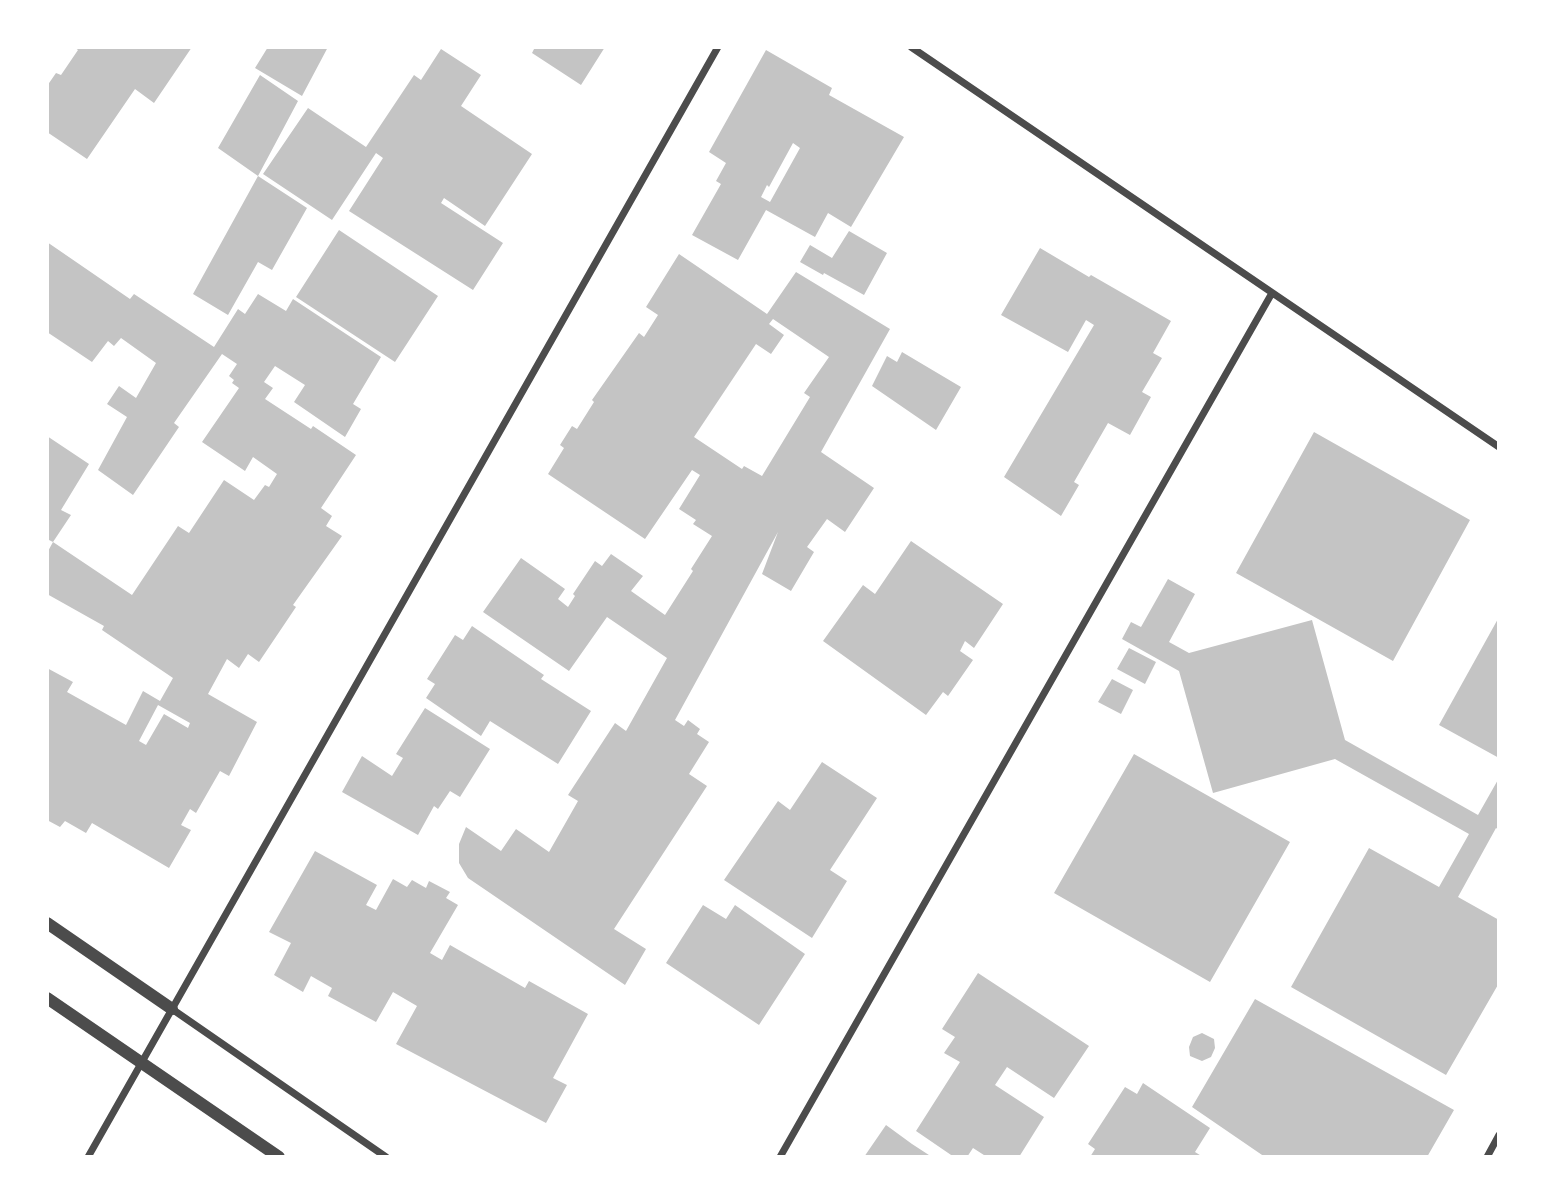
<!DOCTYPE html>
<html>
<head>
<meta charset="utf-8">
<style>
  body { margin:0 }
  #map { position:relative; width:1546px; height:1204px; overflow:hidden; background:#fff; font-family:Inter,sans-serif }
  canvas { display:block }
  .frame { position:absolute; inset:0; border:49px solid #fff; pointer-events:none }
</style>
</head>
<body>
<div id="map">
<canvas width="1546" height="1204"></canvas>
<div class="frame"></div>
</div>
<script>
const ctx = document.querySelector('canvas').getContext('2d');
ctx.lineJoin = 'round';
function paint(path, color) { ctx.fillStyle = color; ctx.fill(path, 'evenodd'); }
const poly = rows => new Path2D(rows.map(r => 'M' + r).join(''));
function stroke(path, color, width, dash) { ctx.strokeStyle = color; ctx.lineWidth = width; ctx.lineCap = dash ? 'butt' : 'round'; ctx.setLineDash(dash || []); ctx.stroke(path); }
paint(poly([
  [74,47,192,47,154,103,135,89,87,159,47,132,47,86,56,73,61,75,78,50],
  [268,47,328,47,302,96,255,68],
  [535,47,605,47,581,85,532,53],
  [441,49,481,75,461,106,532,154,485,226,444,198,441,203,503,243,473,290,349,211,383,158,376,153,332,220,263,174,308,108,366,147,414,75,421,80],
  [766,50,832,88,829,95,904,137,851,227,828,213,815,237,766,210,738,260,692,235,721,184,716,181,726,163,709,152],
  [793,143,800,148,770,202,761,197,767,185,769,187],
  [260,75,298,101,258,176,218,148],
  [258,176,307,208,272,270,258,262,228,315,193,294],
  [339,230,438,296,395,362,296,297],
  [849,231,887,253,864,295,824,273,823,275,800,262,810,245,832,258],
  [47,242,130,299,134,294,214,347,238,309,245,314,258,294,286,311,293,299,381,357,353,404,361,409,345,437,294,402,305,385,275,366,264,382,273,388,265,399,311,429,313,426,356,455,321,508,332,516,326,526,342,536,293,605,296,607,259,662,248,654,239,668,227,659,208,694,257,722,229,776,220,771,196,813,190,809,181,825,191,830,169,868,92,823,86,833,65,821,60,827,47,820,47,668,73,682,67,692,126,725,143,691,160,701,173,678,102,630,104,626,47,594,47,553,53,542,47,539,47,436,89,464,61,510,71,515,53,542,132,595,178,526,189,533,224,480,254,500,265,485,269,487,277,474,253,457,245,471,202,442,239,388,232,383,234,380,229,376,237,364,222,354,174,423,179,427,133,495,98,470,127,417,107,404,119,386,136,398,156,363,121,338,114,346,108,341,92,362,47,332],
  [158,705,190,723,188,728,164,714,146,745,139,741],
  [1040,248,1089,277,1091,275,1171,321,1153,353,1162,358,1142,392,1151,397,1130,435,1108,423,1074,482,1079,485,1061,516,1004,477,1094,325,1086,320,1068,352,1001,315],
  [679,254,767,314,796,272,890,329,821,452,874,488,845,532,827,519,807,547,814,552,791,591,762,574,778,532,675,720,684,726,688,720,700,729,697,734,709,742,689,774,707,786,614,929,646,949,625,985,468,878,459,863,459,844,466,827,501,851,516,829,549,852,578,801,568,795,615,723,626,731,667,658,607,617,569,671,483,612,521,558,565,589,558,599,568,607,575,596,573,594,595,561,602,566,611,554,643,576,631,591,665,615,693,571,691,569,712,536,693,524,696,520,679,509,700,475,692,470,645,539,548,474,564,448,560,445,572,426,577,429,594,402,592,400,639,333,644,337,658,315,646,307],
  [773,319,829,357,804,393,810,397,762,476,744,466,742,469,694,437,756,344,771,354,784,335,769,324],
  [902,352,961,387,936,430,872,386,887,356,897,362],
  [1314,432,1470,520,1393,661,1236,573],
  [911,541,1003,604,974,648,965,641,960,651,973,660,948,696,943,692,926,715,823,641,863,585,875,594],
  [1168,579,1195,594,1169,642,1189,653,1312,620,1345,740,1478,815,1499,778,1499,830,1496,828,1458,897,1499,920,1499,983,1446,1075,1291,987,1369,848,1439,887,1469,834,1335,759,1213,793,1179,671,1122,639,1131,622,1141,627],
  [1499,617,1499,758,1439,725],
  [472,626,544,675,541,679,591,711,558,764,490,721,481,736,426,698,435,684,427,679,455,635,463,640],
  [1129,648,1156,662,1145,684,1117,669],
  [1112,679,1133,690,1121,714,1098,702],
  [425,708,490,749,460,797,450,791,438,809,434,806,418,835,342,792,362,756,392,776,403,758,396,754],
  [1134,754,1290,842,1210,982,1054,893],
  [822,762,877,798,830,870,847,881,812,938,724,880,778,801,790,810],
  [315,851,377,885,366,905,376,910,393,879,407,887,412,880,426,888,429,881,450,892,446,898,458,905,430,953,442,960,450,945,525,988,529,981,588,1014,553,1078,567,1085,546,1123,396,1044,417,1006,393,992,376,1022,328,996,332,988,311,976,303,992,274,975,291,943,269,932],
  [703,905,726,919,735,905,805,954,759,1025,666,963],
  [978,973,1089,1046,1054,1098,1007,1067,995,1085,1044,1117,1019,1157,987,1157,973,1148,967,1157,954,1157,916,1131,960,1062,944,1053,955,1037,942,1029],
  [1255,999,1454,1110,1427,1157,1265,1157,1192,1107],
  [1202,1033,1214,1039,1215,1048,1211,1057,1202,1061,1190,1056,1189,1047,1193,1037],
  [1143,1083,1210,1128,1195,1152,1203,1157,1090,1157,1095,1149,1088,1144,1125,1087,1137,1094],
  [886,1125,912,1144,932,1157,864,1157]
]), '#c4c4c4');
stroke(poly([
  [911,47,1499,447],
  [172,1009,386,1157],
  [88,1157,718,47],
  [780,1157,1272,293],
  [1487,1157,1499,1135]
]), '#4c4c4c', 7);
stroke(poly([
  [47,923,172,1009],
  [47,998,279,1157]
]), '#4c4c4c', 12);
</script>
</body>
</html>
